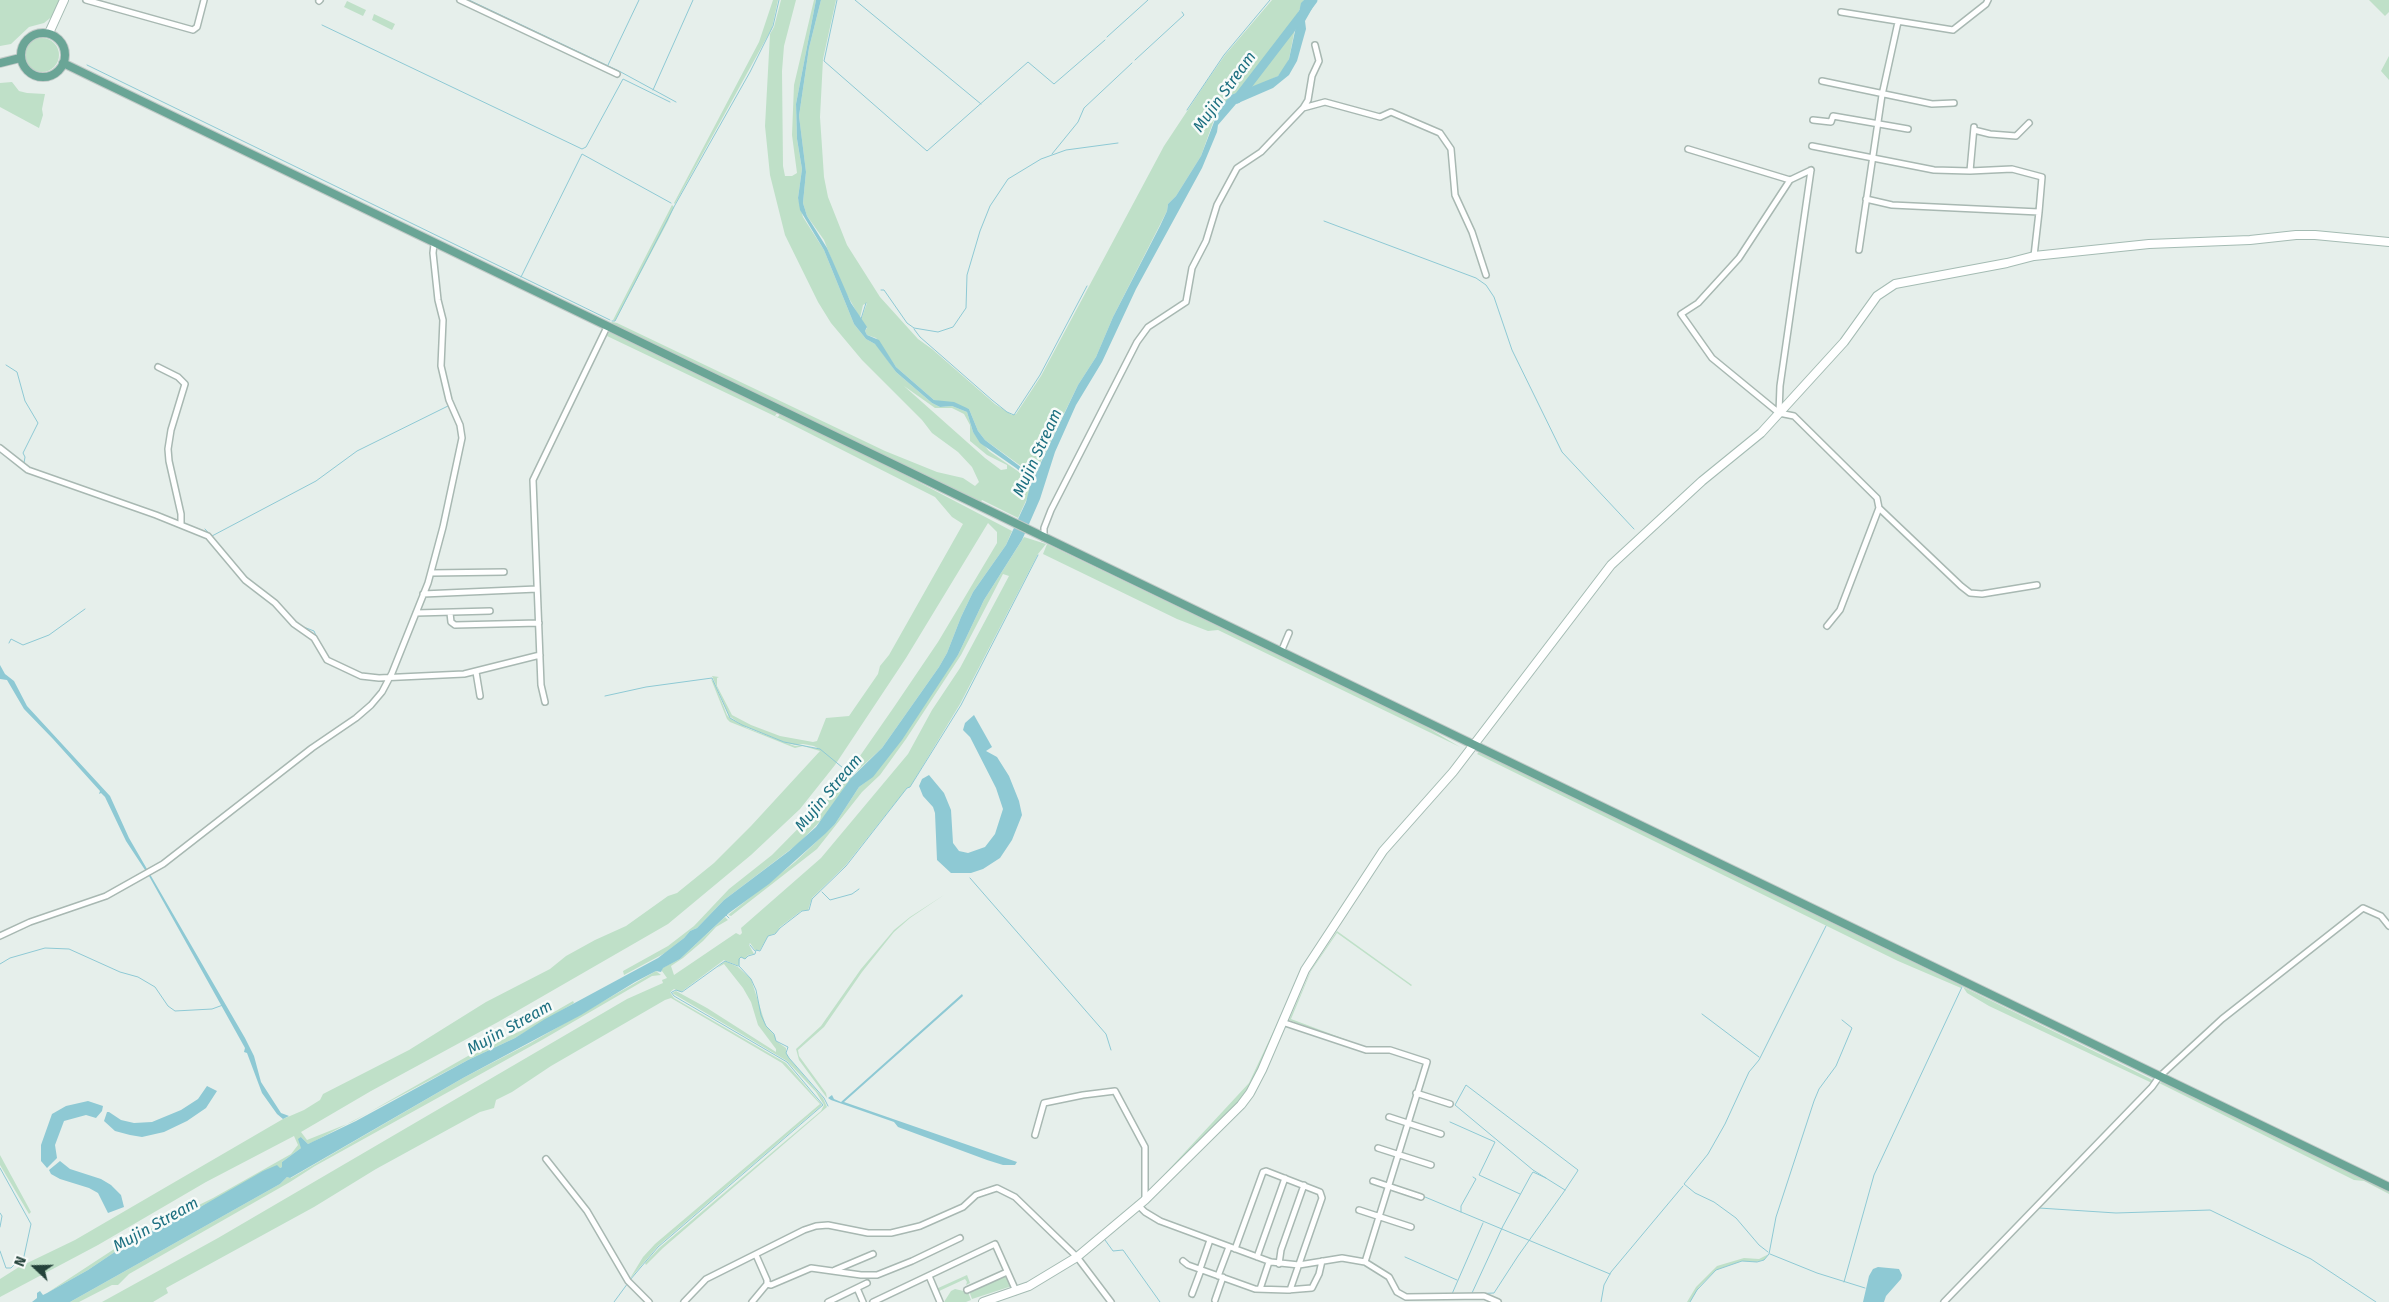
<!DOCTYPE html>
<html>
<head>
<meta charset="utf-8">
<style>
  body { margin:0 }
  #map { position:relative; width:2389px; height:1302px; overflow:hidden; background:#e6efeb; font-family:"Fira Sans",sans-serif }
  canvas { display:block }
  .north { position:absolute; left:10px; top:1242px; width:50px; height:50px; -webkit-text-stroke:4px #f7fbf9; paint-order:stroke; rotate:291deg; font-size:14px; font-weight:700; line-height:20px; text-align:center; color:#24423a }
  .north::after { content:''; display:block; margin:auto; width:18px; height:22px; background:#24423a; clip-path:polygon(50% 0,100% 100%,50% 72%,0 100%) }
</style>
</head>
<body>
<div id="map">
<canvas width="2389" height="1302"></canvas>
<div class="north">N</div>
</div>
<script>
const ctx = document.querySelector('canvas').getContext('2d');
ctx.lineJoin = 'round';
function paint(path, color) { ctx.fillStyle = color; ctx.fill(path, 'evenodd'); }
const poly = rows => new Path2D(rows.map(r => 'M' + r).join(''));
function stroke(path, color, width, dash) { ctx.strokeStyle = color; ctx.lineWidth = width; ctx.lineCap = dash ? 'butt' : 'round'; ctx.setLineDash(dash || []); ctx.stroke(path); }
function label(font, color, halo, rows, align = 'center') {
  ctx.font = font + ' "Fira Sans",sans-serif'; ctx.lineWidth = 5; ctx.setLineDash([]); ctx.textBaseline = 'middle'; ctx.strokeStyle = halo; ctx.fillStyle = color; for (const [text, x, y, turn = 0] of rows) {
    ctx.save(); ctx.translate(x, y); ctx.rotate((+turn || 0) * Math.PI / 180); ctx.textAlign = isNaN(turn) ? turn : align; if (halo) ctx.strokeText(text, 0, 0); ctx.fillText(text, 0, 0); ctx.restore();
  }
}
paint(poly([
  [0,0,61,0,54,15,44,23,29,27,11,44,0,46],
  [773,0,778,0,772,28,675,204,674,203,759,42],
  [781,0,796,0,784,46,782,71,783,166,785,176,792,176,797,173,792,135,794,85,814,0,816,0,796,104,797,139,802,169,798,198,803,217,824,250,854,324,866,339,877,345,896,372,932,403,940,407,952,406,967,412,973,432,989,451,1029,479,1031,490,1018,518,982,500,980,503,610,325,612,322,617,323,885,451,937,472,963,478,975,486,979,482,972,467,958,452,932,433,922,420,862,360,831,323,818,302,785,235,770,175,765,126,770,34,774,27],
  [904,386,935,408,952,408,964,414,970,425,970,441,987,455,1007,465,1007,469,1001,470,985,458],
  [821,0,836,0,823,59,820,117,824,177,828,197,847,245,880,297,918,339,932,349,995,404,1012,415,1016,414,1041,376,1164,146,1207,81,1225,55,1272,0,1304,0,1298,13,1289,59,1284,69,1278,76,1268,81,1231,95,1215,117,1201,156,1176,196,1168,204,1167,211,1113,317,1096,357,1078,385,1037,469,1036,477,985,440,978,431,969,409,934,400,896,367,876,338,867,335,865,331,867,328,861,320,867,303,863,305,860,318,841,284,824,240,807,216,803,203,806,172,799,116,809,48],
  [2369,0,2389,0,2389,12,2385,16],
  [347,1,366,10,363,16,344,7],
  [374,14,395,24,392,30,372,20],
  '25 55a17 17 0 1 1 34 0a17 17 0 1 1-34 0Z',
  [2389,56,2389,80,2381,71],
  [12,82,19,91,27,93,45,94,42,109,43,115,39,128,0,107,0,83],
  [672,205,674,207,668,221,615,321,613,320],
  [609,332,777,413,775,416,778,417,780,414,907,476,1012,531,1006,545,973,592,961,617,947,653,939,667,882,748,853,775,851,770,844,768,853,766,894,707,938,642,997,543,997,532,988,523,906,658,835,765,800,809,751,855,668,924,498,1022,371,1091,301,1132,307,1140,352,1122,482,1048,523,1030,573,1001,574,1003,515,1038,468,1060,313,1142,308,1144,301,1137,301,1148,282,1162,282,1167,134,1239,88,1270,47,1293,128,1240,213,1198,291,1154,298,1145,294,1136,206,1182,98,1245,0,1297,0,1279,19,1267,75,1240,283,1119,304,1110,320,1100,323,1094,409,1050,486,1002,550,969,566,956,595,940,626,926,668,896,677,893,714,863,751,826,820,751,803,746,795,748,730,722,727,719,711,679,714,682,727,715,730,718,747,728,795,746,803,745,805,746,819,749,814,746,803,744,795,745,784,742,742,725,729,716,712,676,719,677,717,678,717,686,732,715,751,725,780,736,813,742,817,741,826,718,849,716,878,674,880,666,889,655,963,524,952,517,935,497,785,421,607,336],
  [1024,537,1046,544,1038,554,960,704,910,787,907,788,845,866,812,898,808,910,801,911,780,927,776,933,768,936,760,950,755,950,750,943,749,945,754,954,748,955,745,959,740,957,739,966,724,960,681,992,674,989,670,992,674,998,786,1063,822,1105,658,1246,629,1280,643,1257,655,1244,820,1104,782,1063,671,998,665,1000,551,1066,512,1092,496,1100,494,1108,480,1112,376,1169,314,1207,166,1288,168,1293,153,1302,102,1302,218,1238,627,999,663,983,662,980,667,978,662,971,662,968,680,959,725,917,728,920,716,927,703,941,683,958,671,966,674,975,736,933,740,935,742,933,741,928,821,858,908,754,932,710,960,668,1009,576,1003,574,961,655,906,739,880,775,862,792,817,849,731,916,728,915,795,862,835,824,859,787,867,781,958,655,984,600],
  [1047,544,1423,725,1460,747,1218,630,1208,631,1177,619,1043,554],
  [1479,752,1483,754,1962,986,1961,988,1898,961,1477,754],
  [843,770,852,777,826,815,799,843,724,900,697,928,690,931,684,938,665,953,624,975,623,971,668,946,694,926,729,889,772,855,836,790,844,779],
  [944,895,910,918,894,932,862,972,824,1027,798,1050,799,1056,826,1093,827,1098,799,1060,796,1049,821,1026,861,969,894,930,910,917],
  [1337,931,1412,985,1411,986,1337,933,1311,971,1291,1019,1366,1047,1365,1048,1289,1020,1311,970],
  [725,961,738,967,751,979,766,1026,775,1036,776,1041,786,1048,786,1053,789,1058,823,1098,827,1107,663,1248,646,1265,645,1263,659,1248,821,1111,824,1105,816,1092,787,1061,672,993,676,991,707,1008,776,1052,776,1049,758,1025,751,1002,743,988,724,964,717,968],
  [656,971,661,975,652,976,542,1040,315,1166,290,1182,129,1274,118,1285,112,1285,79,1302,70,1302,280,1184,287,1177,291,1178,463,1078,532,1042],
  [1963,987,2149,1078,2152,1080,2152,1083,1989,1006,1967,993],
  [1282,1013,1257,1075,1245,1095,1148,1192,1249,1083],
  [2163,1082,2389,1191,2389,1194,2364,1181,2354,1180,2159,1083],
  [0,1155,31,1212,29,1214,0,1165],
  [1769,1254,1764,1260,1756,1262,1742,1261,1716,1270,1699,1287,1690,1302,1687,1302,1696,1287,1717,1266,1744,1258,1759,1259],
  [1007,1274,1012,1286,972,1299,969,1291],
  [967,1275,970,1283,966,1285,967,1282,965,1279,937,1292,936,1289],
  [955,1289,968,1292,971,1300,966,1302,944,1302,951,1291]
]), '#bfe0c8');
paint(poly([
  [816,0,821,0,809,48,799,116,806,172,803,203,807,216,827,248,851,303,867,327,865,331,867,335,879,340,896,367,934,400,954,402,969,409,978,431,985,440,1034,477,1078,385,1096,357,1113,317,1160,226,1167,211,1168,204,1176,196,1201,156,1219,109,1231,95,1278,76,1289,59,1301,3,1304,0,1317,0,1305,21,1306,29,1297,61,1289,75,1273,88,1236,104,1218,125,1217,132,1202,168,1136,289,1102,362,1076,405,1055,452,1040,499,1022,540,984,600,958,655,902,740,873,777,859,787,835,824,825,834,769,884,729,913,680,959,663,968,661,972,656,971,635,982,581,1015,463,1078,290,1178,287,1177,280,1184,70,1302,32,1302,37,1298,37,1293,40,1291,43,1295,47,1293,88,1270,134,1239,195,1210,263,1171,277,1165,280,1168,282,1167,282,1162,301,1148,298,1139,301,1137,308,1144,356,1121,468,1060,515,1038,545,1019,658,958,684,938,690,931,697,928,724,900,789,851,816,827,851,778,882,748,939,667,947,653,961,617,973,592,1006,545,1026,502,1031,483,1029,479,1016,468,980,443,973,432,967,412,952,406,940,407,932,403,896,372,875,344,866,339,854,324,824,250,800,210,798,198,802,169,797,139,796,104],
  [0,665,5,674,14,681,27,706,110,796,129,838,245,1038,254,1056,261,1082,281,1113,289,1116,283,1119,277,1114,262,1093,247,1053,244,1052,245,1048,149,876,126,841,105,797,101,793,99,794,100,791,53,739,24,709,7,680,0,679],
  [974,715,992,747,986,751,997,757,1009,776,1019,801,1022,815,1012,840,1000,858,983,869,971,873,951,873,937,860,935,813,933,807,923,796,919,786,922,779,929,775,944,793,951,810,953,843,959,851,968,853,985,847,995,834,1003,809,996,788,970,737,963,730,965,723],
  [962,994,963,996,844,1102,1017,1162,1015,1165,1003,1165,987,1160,898,1127,894,1122,831,1100,828,1098,832,1095,834,1099,841,1102],
  [207,1086,217,1091,206,1108,187,1121,164,1132,142,1137,130,1135,115,1131,104,1121,107,1112,109,1112,121,1120,134,1123,152,1122,181,1110,198,1099],
  [88,1101,103,1106,102,1111,96,1118,86,1115,64,1121,55,1145,57,1158,47,1168,41,1161,41,1145,52,1114,66,1106],
  [60,1161,70,1169,101,1179,111,1185,121,1195,124,1207,108,1213,98,1193,89,1188,60,1179,51,1174,49,1170],
  [1878,1267,1899,1269,1902,1275,1901,1279,1886,1296,1884,1302,1863,1302,1869,1276,1873,1269]
]), '#8ec9d4');
stroke(poly([
  [469,0,619,71,676,102],
  [837,0,824,61,927,151,1028,62,1054,84,1105,40],
  [855,0,981,104],
  [322,25,582,149,586,147,623,79,670,102],
  [1107,37,1148,0],
  [1135,60,1184,15,1182,12],
  [87,65,610,320],
  [608,65,639,0],
  [653,90,693,0],
  [1187,110,1224,55,1270,0],
  [1052,154,1078,122,1084,108,1132,63],
  [1324,221,1476,278,1486,285,1494,297,1512,350,1562,452,1634,529],
  [521,277,582,154,671,203],
  [881,290,884,290,907,323,914,328,938,332,953,327,966,308,967,275,980,231,990,206,1008,179,1041,159,1066,150,1118,143],
  [861,319,866,303],
  [612,321,615,321,675,205,750,72,773,26,779,0],
  [914,329,920,337,992,400,1007,412,1014,415,1040,375,1087,286],
  [6,365,17,372,25,401,38,423,23,453,25,457,24,463],
  [28,467,64,480],
  [188,525,199,529],
  [205,529,221,547],
  [212,536,316,481,357,451,448,406],
  [277,601,289,615],
  [301,626,314,631,318,640],
  [9,643,11,639,23,645,49,635,85,609],
  [605,696,646,687,712,678,730,718,742,725,784,742,820,749,854,777],
  [970,878,1106,1034,1111,1050],
  [822,892,830,900,852,894,859,889],
  [725,914,729,918],
  [750,945,755,951],
  [0,964,10,958,45,948,69,949,120,972,138,977,155,987,168,1006,175,1011,212,1009,223,1005],
  [672,992,676,990,682,992,725,961,738,966],
  [1702,1014,1759,1057],
  [828,1106,824,1098,789,1058,786,1053,788,1047,776,1041,774,1034,766,1026,761,1015,756,990,751,979,739,966,739,959,741,957,745,959,748,956,755,954,756,950,760,951,768,936,775,934,780,928,802,911,809,910,812,899,846,866,907,788,910,787,961,705,1038,555],
  [1450,1122,1495,1142,1479,1175,1520,1194],
  [0,1168,31,1224,23,1261],
  [1425,1197,1610,1274],
  [2039,1208,2116,1213,2210,1210,2311,1259,2376,1302],
  [1461,1212,1461,1206,1476,1179,1473,1177],
  [0,1213,2,1216,0,1227],
  [1105,1240,1113,1251,1123,1250,1160,1302],
  [0,1251,6,1268,11,1268,18,1261,26,1263],
  [1768,1252,1759,1245,1736,1218,1714,1202,1695,1193,1684,1184,1708,1154,1725,1124,1749,1072,1759,1060,1826,926],
  [1770,1254,1817,1273,1865,1288],
  [1405,1257,1457,1280],
  [630,1280,658,1247,823,1105,787,1062,674,996,671,992],
  [1844,1282,1874,1175,1962,987],
  [1472,1293,1503,1226,1531,1175,1533,1172,1546,1178],
  [1452,1294,1483,1223],
  [1470,1294,1494,1293,1518,1256,1563,1193,1577,1172,1578,1170,1466,1085,1455,1105,1533,1170,1565,1190],
  [614,1302,628,1283],
  [1601,1302,1604,1285,1611,1272,1683,1186],
  [1690,1302,1697,1290,1716,1270,1742,1261,1757,1262,1764,1260,1769,1254,1776,1217,1814,1101,1819,1089,1836,1066,1852,1028,1842,1020]
]), '#8ec9d4', 1);
stroke(poly([
  [1237,99,1313,0]
]), '#8ec9d4', 9);
const minor = poly([
  [86,0,193,30,197,27,204,0],
  [460,0,617,74],
  [319,1,320,0],
  [1841,12,1953,30,1986,4,1988,0],
  [1822,81,1932,104,1954,103],
  [1303,108,1308,100,1312,76,1319,61,1315,45],
  [1813,120,1831,122,1833,116,1908,129],
  [1974,130,1990,134,2016,136,2029,123],
  [1812,146,1934,170,1970,171,1974,127],
  [1688,149,1790,180,1811,170],
  [1790,180,1739,258,1698,303,1681,314,1712,358,1779,413,1794,416,1877,498,1879,508,1840,610,1827,626],
  [1866,199,1892,205,2039,212,2042,177,2012,169,1970,171],
  [1859,250,1882,95,1898,22],
  [2034,256,2039,212],
  [158,367,178,377,185,384,171,430,168,449,169,461,181,514,181,524],
  [1779,413,1780,386,1811,170],
  [0,448,28,470,156,515,208,536,245,580,275,603,294,624,314,638,327,660,361,676,379,678,464,674,540,655],
  [1879,508,1961,586,1970,593,1982,594,2037,585],
  [1044,538,1044,528,1051,510,1137,342,1148,327,1186,302,1192,268,1206,241,1217,205,1237,168,1261,152,1303,108,1325,102,1380,117,1391,112,1440,133,1451,149,1455,195,1472,232,1486,275],
  [431,573,504,572],
  [423,594,537,589],
  [416,613,490,611],
  [450,613,451,622,455,625,539,623],
  [1281,652,1289,633],
  [476,672,480,696],
  [545,702,541,685,533,480,607,327],
  [0,936,30,922,106,896,163,864,312,748,356,718,371,705,382,692,392,673,428,583,443,527,462,438,460,425,449,400,441,366,443,320,438,300,433,253,434,244],
  [1416,1093,1450,1104],
  [1389,1117,1441,1134],
  [1035,1135,1044,1103,1083,1095,1115,1091,1145,1147,1145,1199],
  [1378,1148,1431,1165],
  [546,1159,587,1211,628,1281,649,1302],
  [1373,1181,1421,1197],
  [1138,1205,1145,1212,1160,1221,1271,1262,1299,1265,1342,1258,1365,1262,1427,1062,1390,1050,1366,1050,1282,1022],
  [1359,1210,1411,1227],
  [1235,1249,1263,1172,1266,1171,1320,1192,1322,1198,1290,1290],
  [1257,1257,1285,1178],
  [1183,1261,1188,1265,1255,1289,1287,1290,1312,1288,1319,1274,1322,1261],
  [1365,1262,1389,1277,1397,1292,1406,1297,1484,1296,1498,1302],
  [1279,1264,1281,1250,1304,1185],
  [1200,1269,1210,1240],
  [835,1270,873,1254],
  [929,1276,940,1302],
  [1218,1276,1229,1247],
  [767,1284,771,1285,811,1268,861,1275,877,1275,912,1261,960,1238],
  [857,1288,863,1302],
  [1260,1289,1269,1262],
  [967,1290,1007,1272],
  [1192,1294,1201,1270],
  [1215,1300,1223,1277],
  [684,1302,706,1279,804,1230,816,1226,828,1225,868,1233,891,1233,920,1226,963,1207,976,1195,997,1188,1015,1197,1077,1257,1111,1302],
  [752,1302,767,1284,767,1280,756,1255],
  [828,1302,867,1283],
  [873,1302,995,1244,1016,1291],
  [1944,1302,2152,1087,2159,1077,2222,1019,2363,908,2381,916,2389,926]
]);
const secondary = poly([
  [49,33,64,0],
  [983,1302,1029,1286,1077,1257,1145,1200,1241,1105,1250,1093,1262,1070,1305,970,1383,851,1453,772,1611,565,1702,481,1761,433,1844,342,1877,296,1895,284,2007,263,2034,256,2149,244,2250,240,2296,235,2315,235,2389,242]
]);
const primary = poly([
  '21 55a22 22 0 1 1 44 0a22 22 0 1 1-44 0Z',
  [0,63,20,58],
  [63,63,2389,1187]
]);
stroke(minor, '#a8b8b2', 8);
stroke(secondary, '#a4bbb3', 10);
stroke(primary, '#c2cac8', 10);
stroke(minor, '#fff', 5);
stroke(secondary, '#fff', 8);
stroke(primary, '#6aa596', 8);
label('italic 16px', '#1c6f80', '#f7fbf9', [
  ["Mujin Stream",1225,92,-54],
  ["Mujin Stream",1038,453,-65],
  ["Mujin Stream",829,793,-50],
  ["Mujin Stream",510,1028,-29],
  ["Mujin Stream",156,1225,-29]
]);
</script>
</body>
</html>
